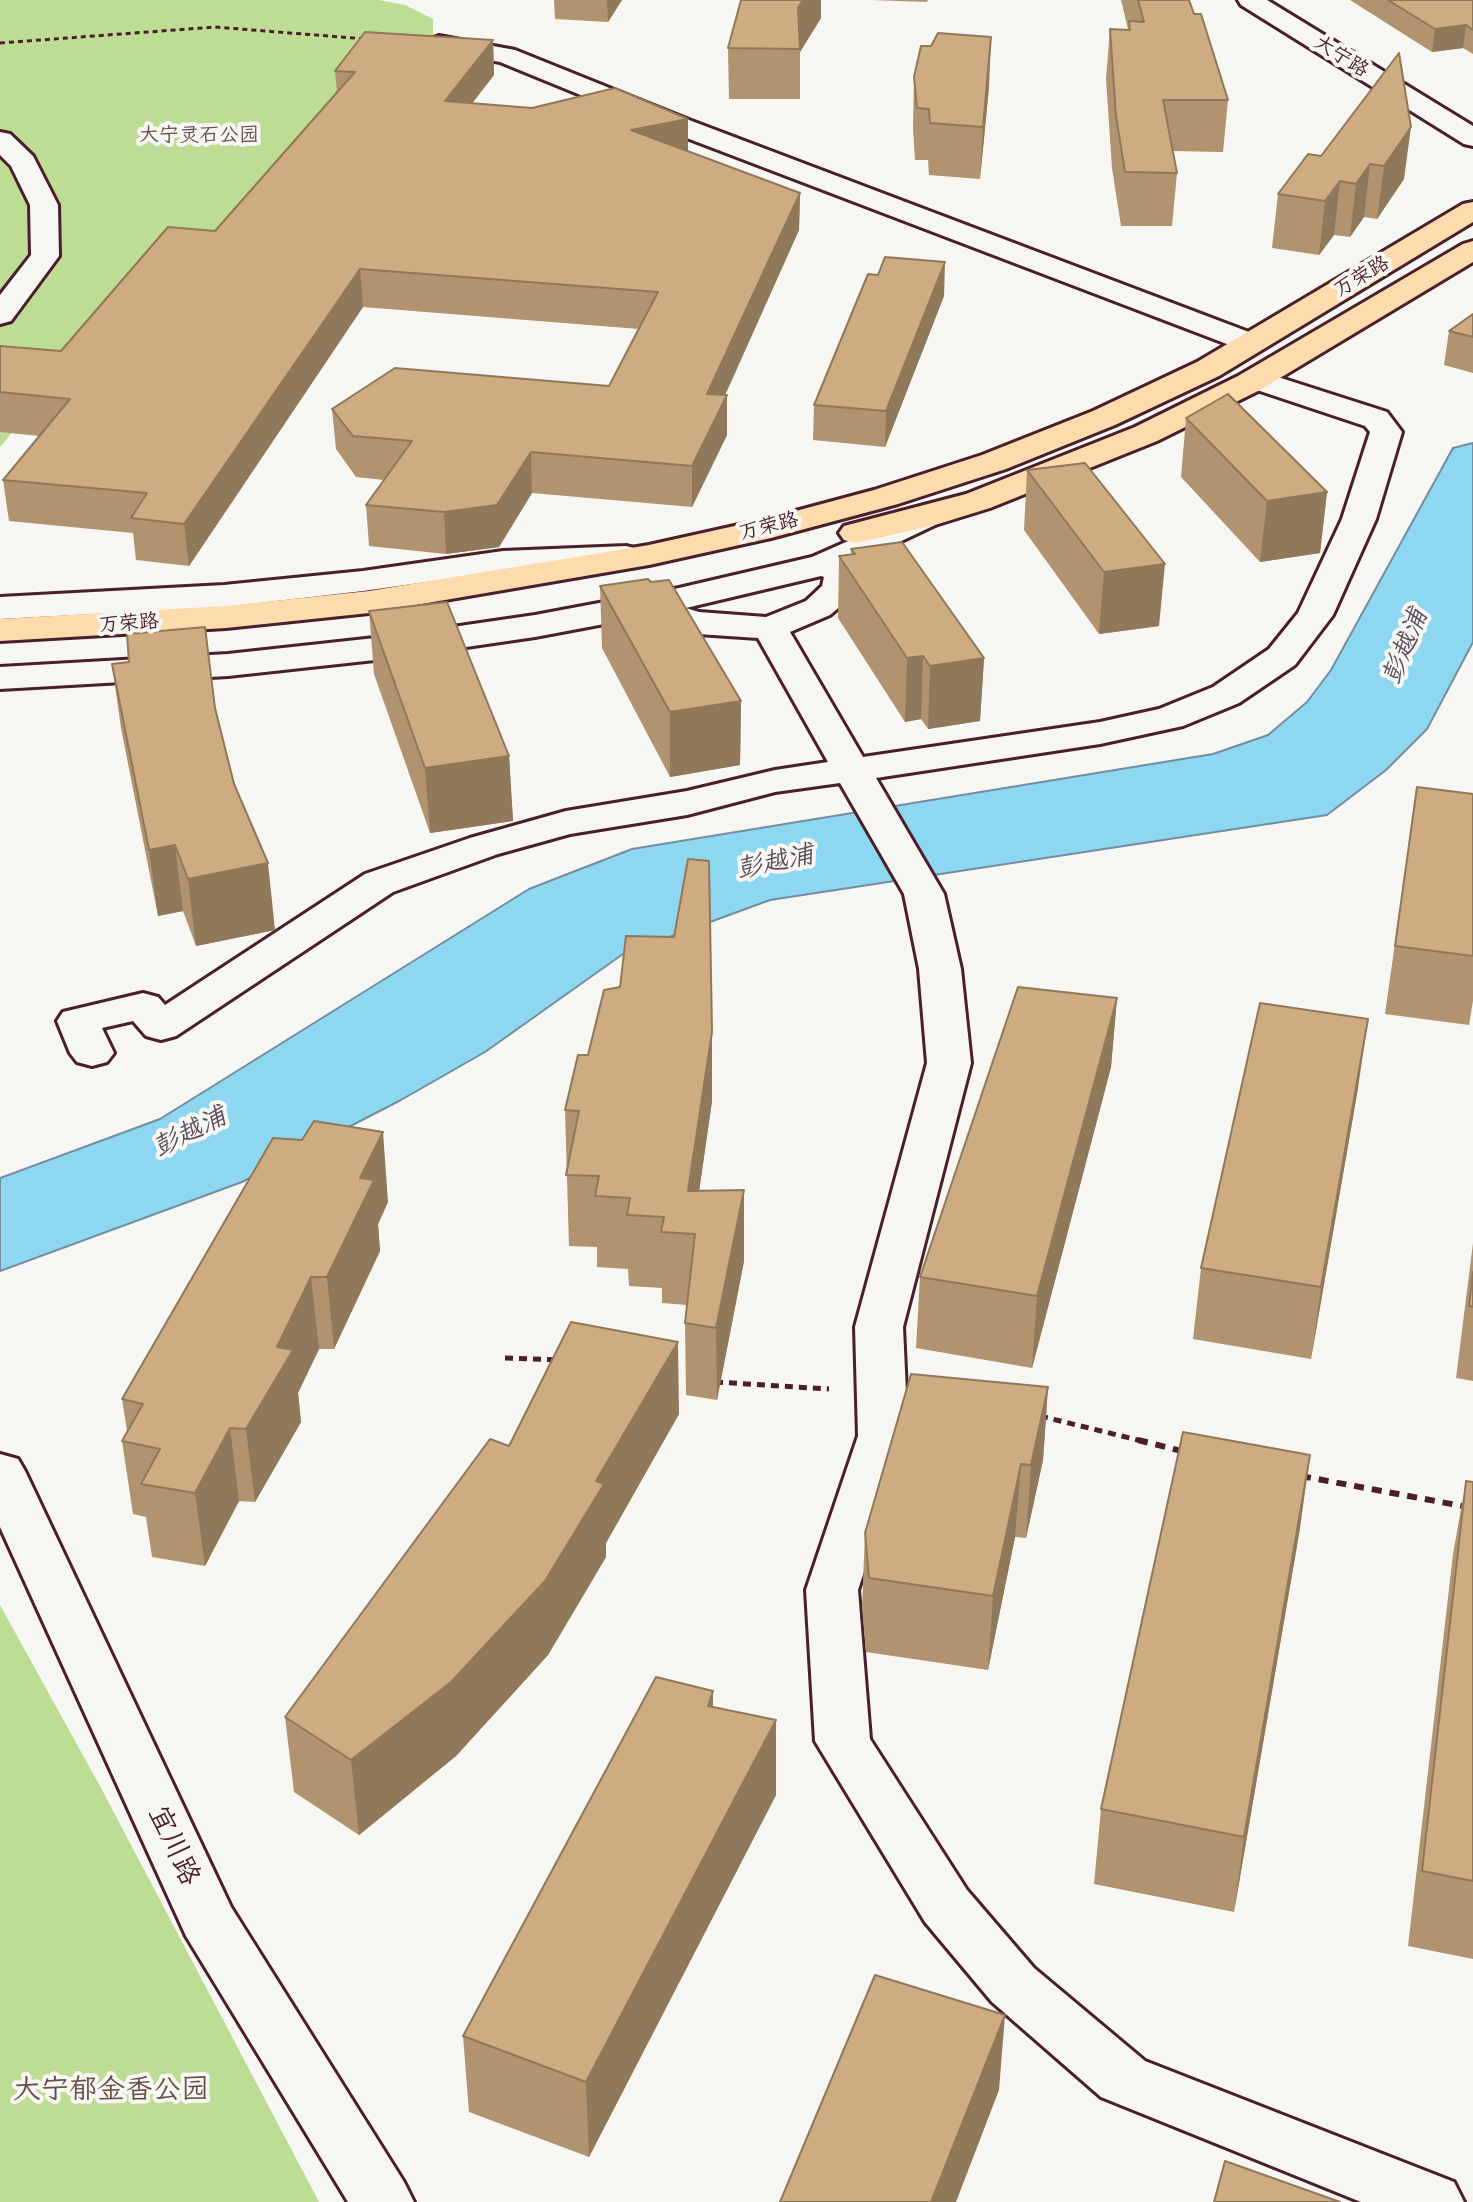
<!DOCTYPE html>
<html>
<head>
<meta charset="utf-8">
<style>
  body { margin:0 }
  canvas { display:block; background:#f6f6f2 }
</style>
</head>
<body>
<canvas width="1473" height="2202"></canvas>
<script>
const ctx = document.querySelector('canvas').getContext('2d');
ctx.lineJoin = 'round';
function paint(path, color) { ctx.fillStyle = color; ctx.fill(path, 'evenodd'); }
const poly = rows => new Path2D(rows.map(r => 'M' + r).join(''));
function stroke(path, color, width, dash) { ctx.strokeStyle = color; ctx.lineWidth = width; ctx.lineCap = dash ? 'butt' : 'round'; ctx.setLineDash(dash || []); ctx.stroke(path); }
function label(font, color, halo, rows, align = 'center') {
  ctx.font = font + ' "Balsamiq Sans","LXGW WenKai TC",sans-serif'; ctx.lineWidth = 8; ctx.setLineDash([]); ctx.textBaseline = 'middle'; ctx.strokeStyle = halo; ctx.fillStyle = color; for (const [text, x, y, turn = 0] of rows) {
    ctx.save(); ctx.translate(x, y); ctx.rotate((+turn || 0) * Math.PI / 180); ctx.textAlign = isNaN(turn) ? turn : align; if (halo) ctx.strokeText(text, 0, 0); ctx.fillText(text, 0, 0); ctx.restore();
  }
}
paint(poly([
  [0,0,379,0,405,5,433,19,433,37,267,278,148,270,0,447],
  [0,1605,101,1788,319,2202,0,2202]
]), '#bddc94');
const water = poly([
  [1473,443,1473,642,1427,729,1386,770,1327,815,770,900,623,954,485,1052,401,1100,242,1182,0,1271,0,1178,160,1119,529,889,632,849,1213,754,1268,735,1307,702,1331,670,1453,448,1473,443]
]);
paint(water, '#8ed7f0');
stroke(water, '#738da1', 2);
const minor = poly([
  [1238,0,1267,0,1473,126,1473,146,1464,144,1241,5,1238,0],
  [439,36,515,50,689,120,1262,337,1266,343,1262,349,1251,352,1240,349,671,132,500,62,430,49,426,44,430,39,439,36],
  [0,132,10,134,33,156,58,205,59,256,11,321,0,324,0,295,31,255,30,205,11,166,0,155,0,132],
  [1256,370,1387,412,1402,432,1376,519,1333,615,1295,665,1239,703,1183,726,1100,744,876,778,944,894,961,969,971,1063,903,1327,908,1436,858,1590,870,1739,967,1890,1034,1968,1145,2061,1454,2182,1464,2202,1361,2202,1101,2097,992,2002,925,1922,815,1741,806,1590,858,1436,855,1327,927,1063,919,969,904,894,840,783,775,792,687,815,570,834,498,854,393,892,176,1036,161,1040,146,1036,133,1021,102,1028,114,1053,107,1062,92,1066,77,1062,70,1053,57,1021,63,1012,143,993,158,997,165,1005,365,874,470,838,566,811,687,791,775,770,828,762,758,638,698,634,662,625,652,615,535,637,384,659,228,676,0,689,0,667,228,654,384,637,535,615,679,588,812,557,923,508,935,511,940,518,935,525,853,564,859,572,856,590,851,597,830,615,790,632,863,757,1100,722,1159,709,1213,687,1269,649,1298,613,1342,519,1370,432,1365,426,1245,386,1240,379,1245,372,1256,370],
  [821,576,824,577,822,586,806,601,766,617,699,612,686,608,821,576],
  [626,546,638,549,643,556,638,563,503,571,363,591,224,607,0,619,0,597,224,585,363,571,503,551,626,546],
  [0,1454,18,1459,25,1471,231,1907,404,2182,414,2202,348,2202,186,1936,0,1527,0,1454]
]);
const major = poly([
  [1473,202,1473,222,1219,376,1115,425,1006,469,898,504,771,538,649,565,369,613,226,628,0,641,0,619,226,606,369,591,649,545,766,519,874,490,982,455,1093,411,1197,362,1463,204,1473,202],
  [1473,241,1473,262,1260,390,1157,441,990,508,935,525,856,543,844,540,839,533,844,526,966,494,1135,427,1238,376,1463,244,1473,241]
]);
stroke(minor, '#4a1f2b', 6);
stroke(major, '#4a1f2b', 6);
stroke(poly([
  [0,43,215,27,366,39]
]), '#4a1f2b', 3, [5, 4]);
stroke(poly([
  [505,1358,559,1360],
  [715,1382,829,1389],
  [1040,1416,1146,1442]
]), '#4a1f2b', 5, [8, 6]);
stroke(poly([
  [1138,1440,1185,1452],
  [1301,1476,1473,1508]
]), '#4a1f2b', 6, [10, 8]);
paint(minor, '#f6f6f2');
paint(major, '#fedbac');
paint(poly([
  [554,0,622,0,608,22,555,19],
  [741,0,821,0,821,18,800,52,800,99,729,99,728,48],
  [871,0,928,0,927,2],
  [1121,0,1189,0,1228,100,1223,152,1173,151,1177,173,1172,226,1121,226,1112,168,1106,79,1110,29,1128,29],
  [1350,0,1473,0,1473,54,1463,48,1432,52],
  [493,40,494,75,472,103,688,152,800,193,799,230,725,395,727,395,727,435,692,507,532,493,499,547,446,554,369,546,366,505,384,480,356,477,336,449,332,409,609,386,639,329,363,307,189,566,136,560,133,533,9,521,3,480,39,436,0,432,0,346,61,351,215,231,337,93,335,71],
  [1399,53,1404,179,1377,219,1364,217,1350,237,1334,235,1319,255,1272,248,1278,194,1321,156],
  [914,77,989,87,980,179,929,175,928,160,915,160,913,128],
  [878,275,944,296,885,447,813,440,814,405],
  [1473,314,1473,373,1444,365,1449,331],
  [1186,418,1327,492,1320,553,1260,562,1181,477],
  [1027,470,1159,626,1099,634,1024,530],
  [851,549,984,658,980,721,928,729,921,719,905,722,838,618,839,556,851,555],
  [600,586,741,701,740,765,670,777,602,648],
  [369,611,509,756,513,821,430,833,374,674],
  [112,664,215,708,234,784,275,930,196,946,183,911,158,916,121,728],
  [1417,787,1473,794,1473,1001,1469,1025,1385,1014],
  [674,937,712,1032,712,1101,699,1191,744,1190,744,1261,717,1400,686,1395,685,1323,687,1305,662,1303,662,1288,629,1286,628,1269,597,1267,597,1247,569,1246,565,1110,620,987],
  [1117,998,1111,1067,1032,1368,916,1348,920,1277],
  [1358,1088,1311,1359,1193,1339,1201,1268],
  [388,1202,378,1224,380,1251,334,1349,319,1349,298,1393,301,1422,255,1502,239,1501,205,1566,152,1557,146,1517,133,1514,122,1441,127,1431,122,1399],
  [1473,1243,1473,1381,1456,1378],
  [1048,1387,1043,1460,1026,1538,1015,1537,988,1670,866,1652,862,1607,865,1533],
  [679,1414,606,1543,606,1557,548,1655,456,1756,359,1835,294,1792,285,1717,509,1446],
  [1466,1481,1473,1482,1473,1959,1408,1946,1453,1554],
  [1300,1528,1234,1912,1094,1884,1101,1809],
  [713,1691,713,1707,776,1795,589,2157,469,2112,463,2036]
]), '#b1936f');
paint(poly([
  [607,0,622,0,608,22],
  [803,0,821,0,821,18,800,52,798,8],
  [1466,25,1463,48,1432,52,1435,29],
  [991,37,989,87,980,179,983,127],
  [493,40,494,75,447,136,445,101],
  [688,119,688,155,631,130],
  [1411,127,1404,179,1377,219,1384,166],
  [1370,164,1364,217,1350,237,1356,184],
  [1340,181,1334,235,1319,255,1325,201],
  [800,193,799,230,709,431,727,395,727,435,692,507,692,466,707,394],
  [945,262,944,296,885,447,886,411],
  [360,269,363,307,189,566,184,524],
  [531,452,532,493,499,547,446,554,444,512],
  [1327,492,1320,553,1260,562,1267,501],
  [1165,564,1159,626,1099,634,1104,572],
  [923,656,921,719,905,722,907,658],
  [984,658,980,721,928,729,930,666],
  [741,701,740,765,670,777,670,712],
  [509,756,513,821,430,833,425,768],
  [175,845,183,911,158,916,149,850],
  [268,863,275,930,196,946,188,879],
  [1117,998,1111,1067,1032,1368,1037,1296],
  [1368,1019,1358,1088,1311,1359,1321,1287],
  [712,1032,712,1101,693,1234,688,1191],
  [383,1132,388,1202,378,1224,380,1251,334,1349,327,1277,360,1178],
  [744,1190,744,1261,717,1400,716,1328],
  [311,1277,319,1349,298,1393,301,1422,255,1502,246,1429,277,1347],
  [678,1342,679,1414,606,1543,606,1557,548,1655,456,1756,359,1835,351,1760,596,1481],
  [1048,1387,1043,1460,1026,1538,1031,1465],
  [230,1428,239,1501,205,1566,195,1493],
  [1310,1455,1300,1528,1234,1912,1244,1837],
  [1021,1464,1015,1537,988,1670,993,1596],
  [713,1691,713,1765,708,1706],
  [776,1720,776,1795,589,2157,586,2082],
  [1005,2015,999,2090,956,2202,931,2202]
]), '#90785a');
const building = poly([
  [741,0,803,0,798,8,800,49,728,48,741,0],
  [1138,0,1189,0,1194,14,1201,14,1228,100,1163,100,1177,173,1125,172,1116,116,1110,29,1130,30,1129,21,1144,22,1138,0],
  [1388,0,1473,0,1473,30,1466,25,1435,29,1388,0],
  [365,32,493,40,445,101,532,108,615,88,688,119,631,130,800,193,707,394,727,395,692,466,531,452,497,505,444,512,366,505,412,441,353,436,332,409,395,368,609,386,658,292,360,269,184,524,131,518,147,493,3,480,70,399,0,392,0,346,61,351,168,227,215,231,355,72,335,71,365,32],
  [938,33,991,37,983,127,930,123,929,109,917,108,914,77,921,46,931,46,938,33],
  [1399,53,1411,127,1384,166,1370,164,1356,184,1340,181,1325,201,1278,194,1308,154,1321,156,1399,53],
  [885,257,945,262,886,411,814,405,868,274,878,275,885,257],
  [1473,314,1473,337,1449,331,1473,314],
  [1228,394,1327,492,1267,501,1186,418,1228,394],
  [1085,463,1165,564,1104,572,1027,470,1085,463],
  [902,542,984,658,930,666,923,656,907,658,839,556,855,554,851,549,902,542],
  [648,579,651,582,669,580,741,701,670,712,600,586,648,579],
  [447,602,509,756,425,768,369,611,447,602],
  [205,627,215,708,234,784,268,863,188,879,175,845,149,850,112,664,129,662,127,634,205,627],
  [1417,787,1473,794,1473,956,1395,946,1417,787],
  [688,859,709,861,712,1032,688,1191,744,1190,716,1328,685,1323,695,1234,661,1232,664,1217,627,1215,630,1198,595,1196,599,1176,566,1175,579,1111,565,1110,578,1055,588,1055,604,990,620,987,626,936,674,937,688,859],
  [1018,987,1117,998,1037,1296,920,1277,1018,987],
  [1260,1003,1368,1019,1321,1287,1201,1268,1260,1003],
  [314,1121,383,1132,360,1178,374,1180,327,1277,311,1277,277,1347,293,1350,246,1429,230,1428,195,1493,141,1484,160,1449,122,1441,143,1404,122,1399,273,1138,302,1140,314,1121],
  [1473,1272,1473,1307,1469,1306,1473,1272],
  [571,1322,678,1342,596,1481,604,1484,545,1581,451,1682,351,1760,285,1717,490,1439,509,1446,571,1322],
  [911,1374,1048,1387,1031,1465,1021,1464,993,1596,869,1578,865,1533,911,1374],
  [1183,1432,1310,1455,1244,1837,1101,1809,1183,1432],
  [1466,1481,1473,1482,1473,1881,1422,1871,1466,1481],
  [656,1677,713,1691,708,1706,776,1720,586,2082,463,2036,656,1677],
  [875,1975,1005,2015,931,2202,780,2202,875,1975],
  [1225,2161,1340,2202,1214,2202,1225,2161]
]);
paint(building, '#ceab81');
stroke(building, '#90785a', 2);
label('20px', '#4a1f2b', '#f6f6f2', [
  ["大宁路",1341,57,32],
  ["万荣路",1362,277,-31],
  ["万荣路",769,527,-14],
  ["万荣路",129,624,-4]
]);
label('20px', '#674e45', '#f6f6f2', [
  ["大宁灵石公园",199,136]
]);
label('italic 26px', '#5b4d5c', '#f6f6f2', [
  ["彭越浦",1406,647,-68],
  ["彭越浦",775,863,-12],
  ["彭越浦",190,1133,-27]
]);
label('28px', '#4a1f2b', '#f6f6f2', [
  ["宜川路",173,1846,65]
]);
label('28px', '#674e45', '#f6f6f2', [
  ["大宁郁金香公园",111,2091]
]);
</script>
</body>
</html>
